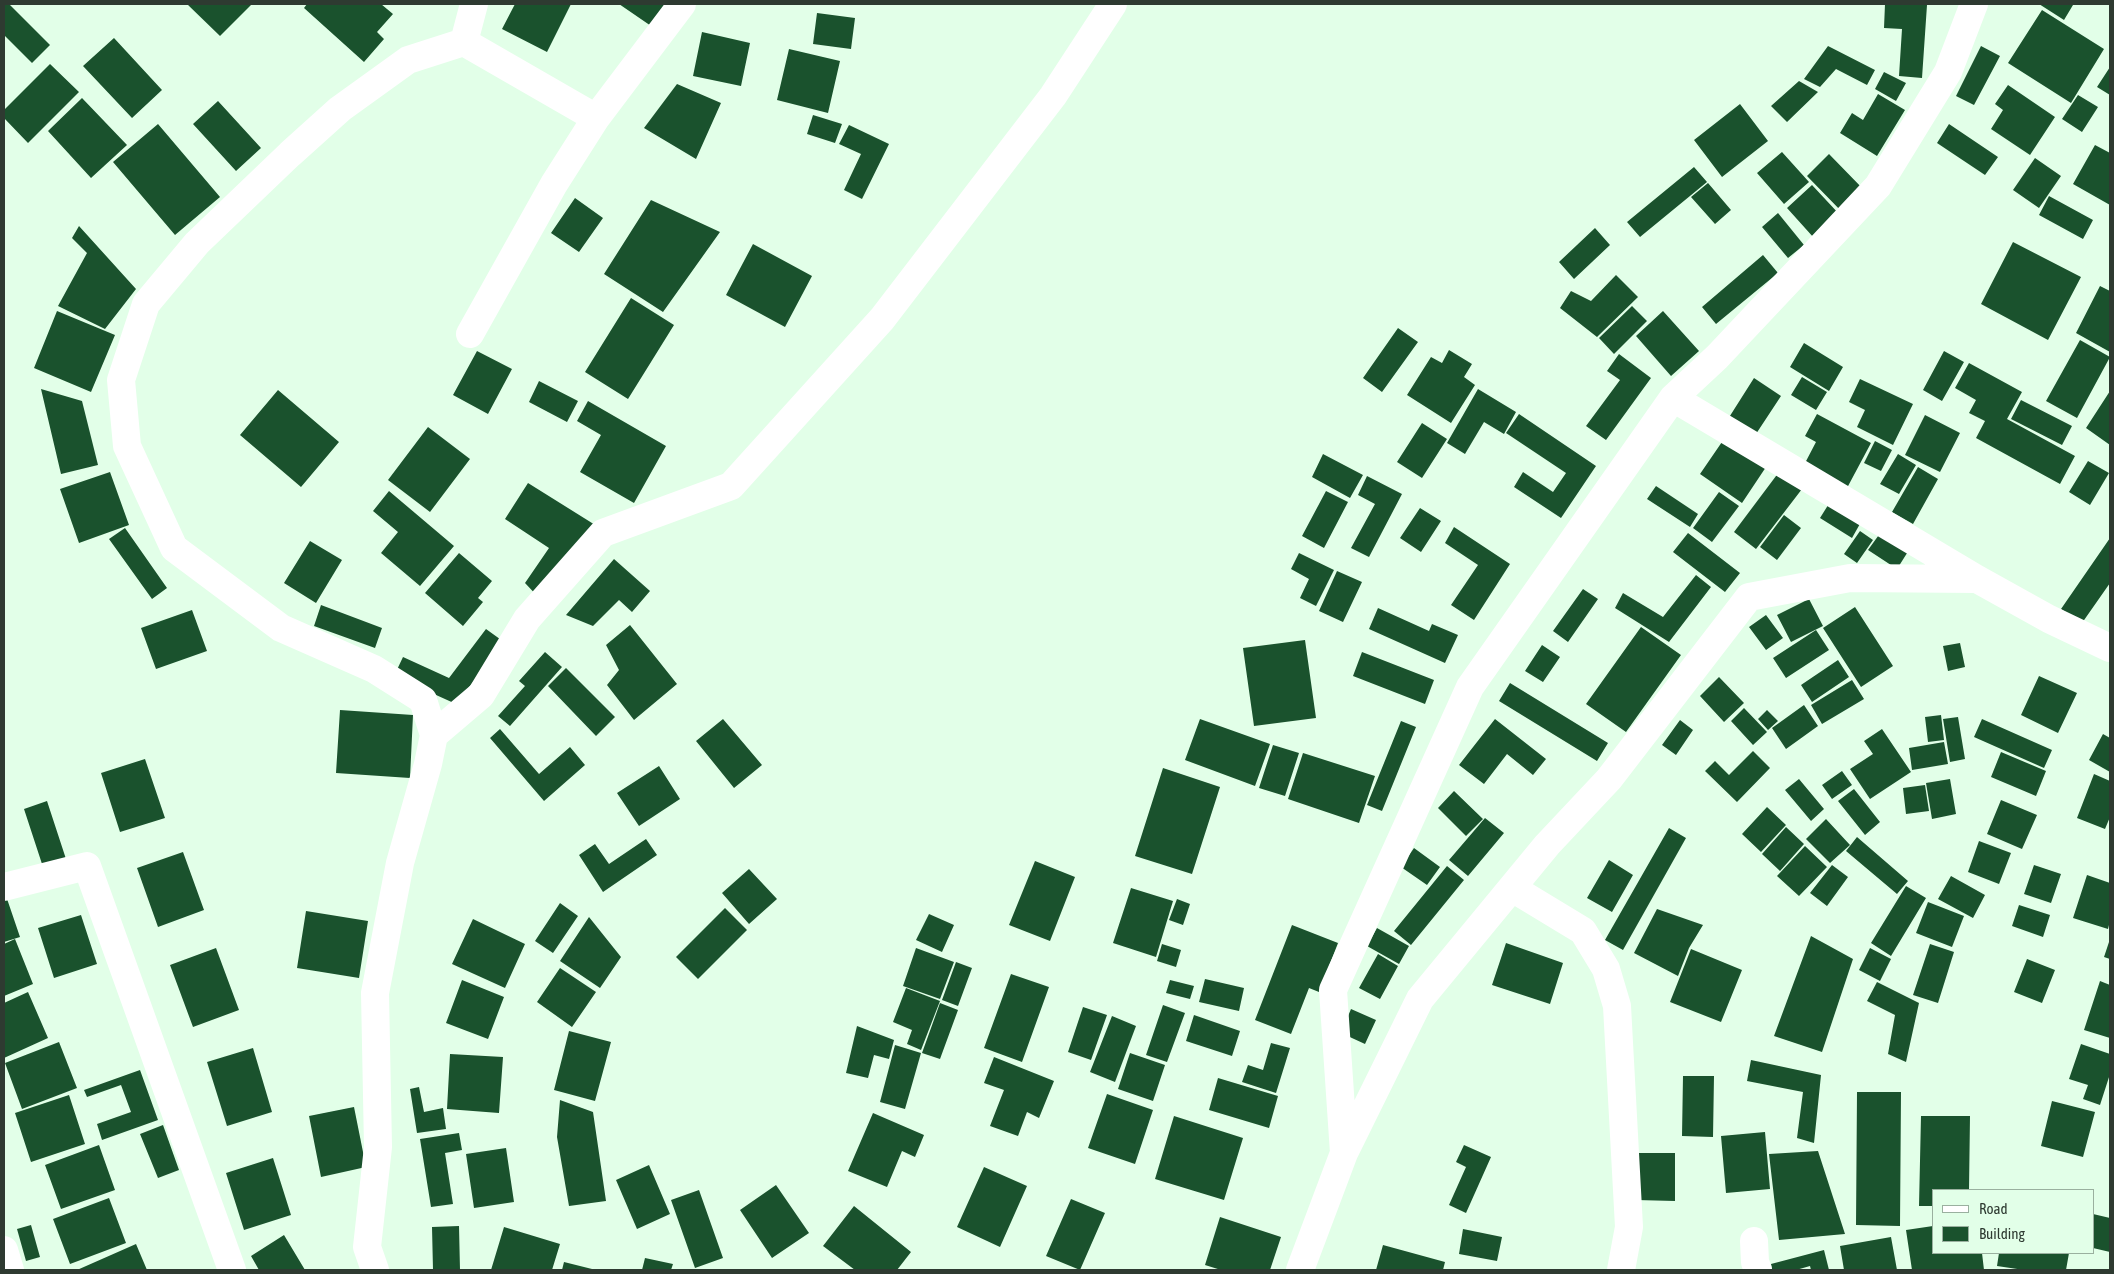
<!DOCTYPE html>
<html>
<head>
<meta charset="utf-8">
<style>
  body { margin:0 }
  #map { position:relative; width:2114px; height:1274px; overflow:hidden; background:#e2ffe8; font-family:"Asap Condensed",sans-serif }
  canvas { display:block }
  .frame { position:absolute; inset:0; border:5px solid #2e3a31; pointer-events:none }
  .legend { position:absolute; left:1932px; top:1189px; width:162px; height:65px; box-sizing:border-box; background:#e2ffe8; border:1px solid #9ab09f; margin:0; padding:6px 9px; list-style:none; font-size:15px; color:#2e3a31 }
  .legend li { display:flex; align-items:center; gap:10px; height:25px }
  .legend b { width:25px; border:1px solid #9ab09f }
</style>
</head>
<body>
<div id="map">
<canvas width="2114" height="1274"></canvas>
<div class="frame"></div>
<ul class="legend">
<li><b style="height:6px;background:#fff"></b>Road</li>
<li><b style="height:14px;background:#1a522d"></b>Building</li>
</ul>
</div>
<script>
const ctx = document.querySelector('canvas').getContext('2d');
ctx.lineJoin = 'round';
function paint(path, color) { ctx.fillStyle = color; ctx.fill(path, 'evenodd'); }
const poly = rows => new Path2D(rows.map(r => 'M' + r).join(''));
function stroke(path, color, width, dash) { ctx.strokeStyle = color; ctx.lineWidth = width; ctx.lineCap = dash ? 'butt' : 'round'; ctx.setLineDash(dash || []); ctx.stroke(path); }
paint(poly([
  [4,4,9,4,50,45,32,63,4,35],
  [187,4,252,4,220,36],
  [307,4,381,4,393,14,377,32,384,39,364,62,304,8],
  [515,4,571,4,547,52,502,29],
  [619,4,670,4,654,28],
  [1885,4,1927,5,1922,78,1899,76,1902,29,1884,28],
  [2039,4,2070,4,2073,5,2064,20],
  [2042,10,2104,49,2071,103,2008,63],
  [817,13,855,18,851,49,813,44],
  [702,32,750,43,741,86,693,76],
  [114,38,162,90,132,118,83,66],
  [1828,46,1875,70,1867,85,1836,69,1820,87,1804,79],
  [1981,46,2000,56,1974,105,1956,96],
  [789,49,840,61,828,113,777,100],
  [50,64,79,92,28,143,4,118,4,110],
  [2110,67,2110,95,2097,87],
  [1884,72,1906,83,1896,101,1875,89],
  [1799,81,1818,92,1787,122,1771,106],
  [677,84,721,103,696,159,644,128],
  [2008,85,2055,117,2030,155,1991,129,2003,110,1995,104],
  [1878,94,1905,110,1877,156,1840,133,1852,113,1863,120],
  [2078,95,2098,107,2082,132,2062,119],
  [82,98,127,145,91,178,48,131],
  [218,101,261,148,236,171,193,124],
  [1740,104,1768,141,1722,177,1694,140],
  [813,115,842,124,835,143,807,134],
  [158,124,220,197,175,235,113,162],
  [1949,124,1998,157,1985,175,1937,143],
  [849,125,889,144,862,199,844,190,861,154,839,144],
  [2095,145,2110,153,2110,205,2073,184],
  [1782,152,1809,182,1784,204,1757,173],
  [1829,154,1866,192,1844,214,1807,176],
  [2035,158,2061,176,2039,208,2013,190],
  [1694,167,1707,182,1640,237,1627,222],
  [1708,183,1731,210,1715,224,1691,197],
  [1812,185,1840,215,1814,238,1787,208],
  [2049,196,2093,220,2083,239,2039,215],
  [575,198,603,218,579,252,551,233],
  [651,200,720,232,663,312,604,274],
  [1778,213,1804,245,1788,258,1762,227],
  [79,226,136,289,105,329,58,306,87,253,72,238],
  [1595,228,1610,245,1574,279,1559,262],
  [2013,242,2081,277,2048,340,1981,304],
  [753,244,812,276,785,327,726,295],
  [1763,255,1778,273,1716,324,1702,307],
  [1616,275,1638,297,1597,337,1560,308,1571,291,1591,301],
  [2100,286,2110,291,2110,352,2076,333],
  [631,298,674,325,628,399,585,372],
  [1632,306,1647,321,1614,354,1599,338],
  [57,311,115,335,91,392,34,368],
  [1663,311,1699,351,1671,376,1636,336],
  [1398,328,1418,342,1382,392,1363,378],
  [2080,340,2110,357,2077,418,2046,401],
  [1804,343,1843,367,1829,391,1790,367],
  [1449,350,1472,364,1464,377,1475,385,1451,423,1407,395,1431,357,1442,363],
  [477,351,512,369,488,414,453,395],
  [1944,351,1964,362,1942,401,1923,390],
  [1619,354,1651,378,1606,440,1586,426,1620,380,1607,371],
  [1969,363,2022,392,2007,419,2075,456,2060,484,1976,438,1985,421,1969,413,1976,400,1955,388],
  [1802,377,1827,392,1816,410,1791,395],
  [1754,378,1781,396,1754,437,1728,419],
  [1860,379,1913,404,1893,445,1857,427,1865,410,1849,402],
  [539,381,578,401,567,422,529,402],
  [41,389,82,401,98,465,61,474],
  [1478,389,1516,412,1504,434,1484,422,1465,454,1447,443],
  [278,390,339,442,301,487,240,435],
  [2110,391,2110,445,2086,428],
  [2021,400,2072,426,2062,445,2011,419],
  [588,401,666,446,634,503,580,472,601,435,577,421],
  [1519,414,1596,466,1561,518,1514,487,1523,472,1553,492,1566,473,1506,433],
  [1817,414,1871,443,1847,488,1804,465,1816,442,1805,436],
  [1925,415,1960,433,1940,472,1905,455],
  [1422,423,1447,439,1422,478,1397,462],
  [428,427,470,459,430,512,388,480],
  [1724,439,1766,467,1742,503,1700,474],
  [1875,441,1892,450,1881,471,1864,463],
  [1323,454,1363,475,1350,498,1312,477],
  [1898,454,1916,465,1899,494,1880,484],
  [2088,461,2109,473,2090,505,2069,492],
  [1918,467,1938,479,1913,524,1892,512],
  [110,472,129,525,79,543,60,489],
  [1779,472,1802,489,1756,549,1734,532],
  [1367,476,1402,494,1369,557,1351,548,1375,504,1358,495],
  [528,483,600,528,541,600,525,583,549,548,505,519],
  [1656,486,1698,514,1690,527,1647,499],
  [389,491,454,546,420,586,381,553,398,532,373,511],
  [1326,491,1348,502,1324,548,1302,536],
  [1719,492,1739,506,1712,542,1693,528],
  [1830,502,1861,522,1852,538,1820,518],
  [1420,508,1441,521,1421,552,1400,538],
  [1784,515,1801,528,1777,560,1760,547],
  [1454,527,1510,564,1474,620,1451,605,1478,565,1445,543],
  [125,528,167,588,152,599,109,539],
  [1860,531,1873,540,1857,563,1844,554],
  [1881,532,1909,550,1897,569,1868,550],
  [1688,533,1740,573,1725,592,1673,552],
  [2110,538,2110,583,2082,623,2061,609],
  [310,541,342,560,316,603,284,583],
  [459,553,492,581,478,598,483,602,463,626,425,593],
  [1299,553,1334,570,1316,606,1300,598,1309,579,1291,569],
  [614,559,650,591,632,612,619,600,593,626,566,615],
  [1337,571,1362,582,1343,622,1319,611],
  [1696,575,1711,587,1669,642,1615,608,1623,593,1663,617],
  [1583,589,1598,599,1568,642,1553,631],
  [1809,599,1823,626,1791,642,1777,615],
  [321,605,382,628,375,648,314,626],
  [1855,607,1893,666,1861,687,1823,628],
  [1378,608,1429,631,1432,624,1458,635,1445,663,1369,629],
  [192,610,207,651,156,669,141,628],
  [1766,615,1783,638,1766,650,1749,627],
  [630,625,677,684,634,720,607,685,619,670,606,645],
  [1641,627,1681,655,1626,732,1586,704],
  [486,629,504,642,456,704,394,676,403,657,449,678],
  [1816,630,1829,650,1786,678,1773,658],
  [1305,640,1316,718,1254,726,1243,648],
  [1960,643,1965,667,1948,671,1943,646],
  [1542,645,1560,657,1543,682,1525,671],
  [545,652,562,667,510,726,498,716,525,686,519,681],
  [1362,652,1434,680,1425,704,1353,676],
  [1838,660,1849,677,1812,702,1801,685],
  [566,668,615,717,596,736,548,686],
  [2039,676,2077,693,2058,733,2021,715],
  [1719,677,1744,703,1724,722,1700,696],
  [1852,680,1864,699,1822,724,1811,705],
  [1510,683,1608,743,1597,761,1499,701],
  [1804,705,1818,726,1786,749,1772,728],
  [1744,708,1767,732,1753,745,1731,721],
  [340,710,413,715,410,778,336,773],
  [1767,710,1778,721,1768,730,1758,719],
  [1941,715,1944,740,1928,742,1925,717],
  [1958,717,1965,759,1950,762,1943,719],
  [723,719,762,765,734,788,696,741],
  [1200,719,1270,744,1255,786,1185,760],
  [1495,719,1546,759,1533,775,1507,754,1484,784,1459,765],
  [1982,719,2052,750,2044,768,1974,737],
  [1680,720,1693,730,1676,755,1662,745],
  [1401,721,1416,727,1382,811,1367,805],
  [500,729,539,774,570,747,585,765,544,801,490,738],
  [1882,729,1911,772,1870,799,1850,769,1873,754,1864,741],
  [2103,734,2110,738,2110,772,2089,760],
  [1944,742,1948,764,1912,770,1909,748],
  [1273,745,1299,753,1285,796,1259,788],
  [1753,751,1770,768,1737,802,1705,771,1715,761,1729,775],
  [2001,752,2046,771,2036,796,1991,777],
  [1303,753,1375,776,1359,823,1288,799],
  [145,759,165,818,120,832,101,773],
  [659,766,680,799,639,826,617,793],
  [1163,768,1220,787,1192,874,1135,856],
  [1842,771,1852,785,1832,799,1822,785],
  [2094,774,2110,781,2110,817,2105,829,2077,818],
  [1799,779,1824,809,1811,821,1785,790],
  [1950,779,1956,814,1932,819,1926,783],
  [1925,785,1929,811,1906,814,1903,788],
  [1854,789,1880,822,1865,835,1838,801],
  [1454,791,1483,819,1466,836,1438,808],
  [2001,800,2037,815,2022,849,1987,834],
  [47,801,66,859,43,867,24,809],
  [1767,807,1786,825,1761,852,1742,834],
  [1485,818,1504,833,1468,876,1449,860],
  [1826,819,1850,845,1830,863,1806,839],
  [1786,827,1804,844,1780,871,1762,854],
  [1669,828,1686,838,1623,950,1605,940],
  [1857,837,1908,881,1897,894,1846,851],
  [646,839,657,855,603,892,579,855,595,844,609,864],
  [1979,841,2011,853,1999,884,1968,872],
  [1805,846,1827,867,1799,896,1777,876],
  [1414,848,1440,867,1427,885,1401,867],
  [183,852,204,910,158,927,137,868],
  [1609,860,1633,875,1612,912,1587,898],
  [1035,861,1075,877,1050,941,1009,925],
  [1832,865,1848,877,1827,906,1810,893],
  [2034,865,2061,874,2051,903,2024,894],
  [1447,866,1464,880,1411,945,1394,931],
  [749,869,777,899,749,924,722,893],
  [2087,875,2110,883,2110,921,2108,929,2073,918],
  [1951,876,1985,895,1973,918,1938,899],
  [1906,886,1926,898,1891,956,1871,943],
  [1131,888,1173,901,1156,957,1113,943],
  [4,890,20,937,4,942],
  [1177,899,1190,904,1183,925,1169,920],
  [1928,902,1964,916,1952,947,1916,933],
  [560,903,578,916,553,953,535,941],
  [2019,905,2050,915,2043,937,2012,926],
  [725,908,747,930,698,979,676,957],
  [1657,909,1703,925,1689,948,1678,976,1634,953],
  [306,911,368,921,359,978,297,968],
  [929,914,954,925,942,952,916,940],
  [81,915,97,964,54,978,38,928],
  [589,917,621,957,600,988,560,961],
  [473,919,525,944,505,988,452,964],
  [1292,925,1338,943,1319,992,1309,988,1291,1034,1255,1020],
  [1377,928,1409,946,1399,964,1367,946],
  [1811,936,1853,959,1822,1052,1774,1036],
  [15,939,33,984,4,996,4,944],
  [2110,939,2110,959,2104,957],
  [1506,943,1563,963,1550,1004,1492,985],
  [1162,944,1181,950,1176,967,1157,961],
  [1930,944,1954,952,1938,1003,1913,995],
  [216,948,239,1010,193,1027,170,965],
  [916,948,954,962,940,999,903,986],
  [1870,948,1891,959,1880,981,1859,970],
  [1691,949,1742,970,1721,1022,1670,1002],
  [1378,954,1398,966,1380,999,1359,988],
  [2027,959,2055,970,2042,1003,2014,992],
  [956,962,972,968,958,1006,942,1000],
  [560,968,596,992,572,1027,537,1002],
  [1011,974,1049,987,1022,1062,984,1048],
  [1205,979,1244,988,1239,1011,1199,1002],
  [462,980,504,997,488,1039,446,1023],
  [1170,980,1194,986,1190,999,1166,993],
  [2100,981,2110,985,2110,1038,2084,1030],
  [1877,982,1919,1003,1906,1062,1888,1054,1895,1015,1867,1001],
  [906,988,940,1001,921,1050,907,1044,912,1030,893,1022],
  [28,992,48,1038,4,1058,4,1003],
  [940,1003,958,1010,940,1059,922,1053],
  [1163,1005,1185,1013,1167,1062,1146,1055],
  [1083,1007,1107,1015,1091,1060,1068,1052],
  [1351,1009,1376,1020,1365,1044,1341,1033],
  [1194,1015,1240,1031,1232,1056,1186,1041],
  [1112,1016,1136,1026,1115,1082,1090,1072],
  [857,1026,894,1040,889,1059,874,1055,868,1078,846,1073],
  [569,1031,611,1042,595,1101,554,1090],
  [59,1042,77,1088,22,1109,5,1063],
  [1271,1043,1290,1048,1276,1093,1242,1082,1248,1065,1263,1070],
  [2081,1044,2110,1054,2110,1074,2100,1105,2083,1099,2088,1085,2069,1079],
  [895,1045,921,1053,905,1109,880,1102],
  [253,1048,272,1112,227,1126,207,1062],
  [1130,1053,1165,1065,1153,1101,1118,1089],
  [450,1054,503,1057,499,1113,447,1109],
  [994,1057,1054,1081,1039,1118,1027,1112,1018,1136,990,1126,1004,1090,984,1083],
  [1751,1060,1821,1075,1814,1143,1797,1138,1803,1092,1747,1081],
  [140,1070,158,1120,102,1140,97,1124,131,1112,121,1085,87,1097,84,1090],
  [1683,1076,1714,1076,1713,1137,1682,1136],
  [1218,1078,1278,1096,1269,1128,1209,1110],
  [419,1087,424,1112,443,1108,446,1129,417,1133,410,1089],
  [1857,1092,1901,1092,1900,1226,1856,1225],
  [1107,1094,1153,1110,1135,1164,1088,1148],
  [69,1095,85,1144,31,1162,15,1113],
  [560,1100,593,1112,606,1201,569,1206,557,1137],
  [2052,1101,2095,1112,2083,1157,2041,1146],
  [354,1107,366,1167,321,1177,309,1116],
  [873,1113,924,1135,915,1157,902,1151,887,1187,848,1171],
  [1174,1116,1243,1138,1224,1200,1155,1179],
  [1921,1116,1970,1116,1969,1190,1933,1190,1933,1206,1919,1206],
  [163,1125,179,1170,158,1178,140,1134],
  [1765,1132,1770,1189,1726,1193,1721,1136],
  [459,1133,462,1150,445,1153,453,1204,431,1207,420,1139],
  [99,1145,115,1190,61,1209,45,1165],
  [1464,1145,1491,1157,1466,1213,1449,1205,1466,1167,1456,1162],
  [506,1148,514,1202,474,1208,466,1154],
  [1818,1151,1845,1234,1779,1240,1769,1154],
  [1636,1153,1675,1153,1675,1201,1636,1200],
  [273,1158,291,1215,244,1230,226,1173],
  [649,1165,670,1214,637,1229,616,1180],
  [984,1167,1027,1186,1000,1247,957,1227],
  [776,1185,809,1233,772,1258,740,1210],
  [699,1190,723,1258,695,1268,671,1200],
  [109,1198,126,1243,70,1264,53,1219],
  [1071,1199,1105,1213,1080,1270,1046,1256],
  [854,1206,911,1252,897,1270,855,1270,823,1246],
  [2093,1214,2110,1218,2110,1252,2093,1248],
  [1220,1217,1281,1237,1270,1270,1221,1270,1205,1265],
  [31,1225,40,1257,26,1261,17,1229],
  [459,1226,460,1270,433,1270,432,1227],
  [1933,1226,1933,1253,1982,1253,1984,1270,1912,1270,1906,1230],
  [504,1227,560,1244,552,1270,491,1270],
  [1463,1229,1502,1237,1497,1261,1459,1254],
  [284,1235,305,1270,259,1270,251,1256],
  [1891,1237,1897,1270,1872,1270,1872,1269,1844,1270,1840,1246],
  [136,1244,147,1270,77,1270],
  [1383,1245,1445,1262,1443,1270,1376,1270],
  [1824,1250,1829,1270,1811,1270,1810,1266,1796,1270,1772,1270,1771,1264],
  [1999,1253,2069,1253,2066,1270,2024,1270,1997,1266],
  [645,1258,673,1264,671,1270,642,1270],
  [564,1262,596,1270,562,1270]
]), '#1a522d');
stroke(poly([
  [464,42,474,4],
  [596,118,682,4],
  [1673,398,1977,579,2049,619,2110,648],
  [434,735,481,695,527,619,603,533,731,486,882,319,1053,96,1113,4],
  [4,887,87,866,232,1270],
  [1512,888,1583,931,1606,969,1617,1006,1629,1227,1621,1270],
  [1345,1151,1420,999,1547,845,1609,779,1749,597,1850,578,1977,579],
  [1754,1241,1755,1262,1758,1270],
  [4,1250,10,1270],
  [375,1270,367,1247,378,1147,375,993,400,863,428,764,434,735,423,700,374,669,281,628,174,548,127,446,121,380,146,304,197,243,290,154,340,109,408,60,464,42,596,118,554,184,470,334],
  [1300,1270,1344,1153,1333,990,1470,687,1673,398,1717,357,1878,186,1948,72,1974,4]
]), '#fff', 28);
</script>
</body>
</html>
